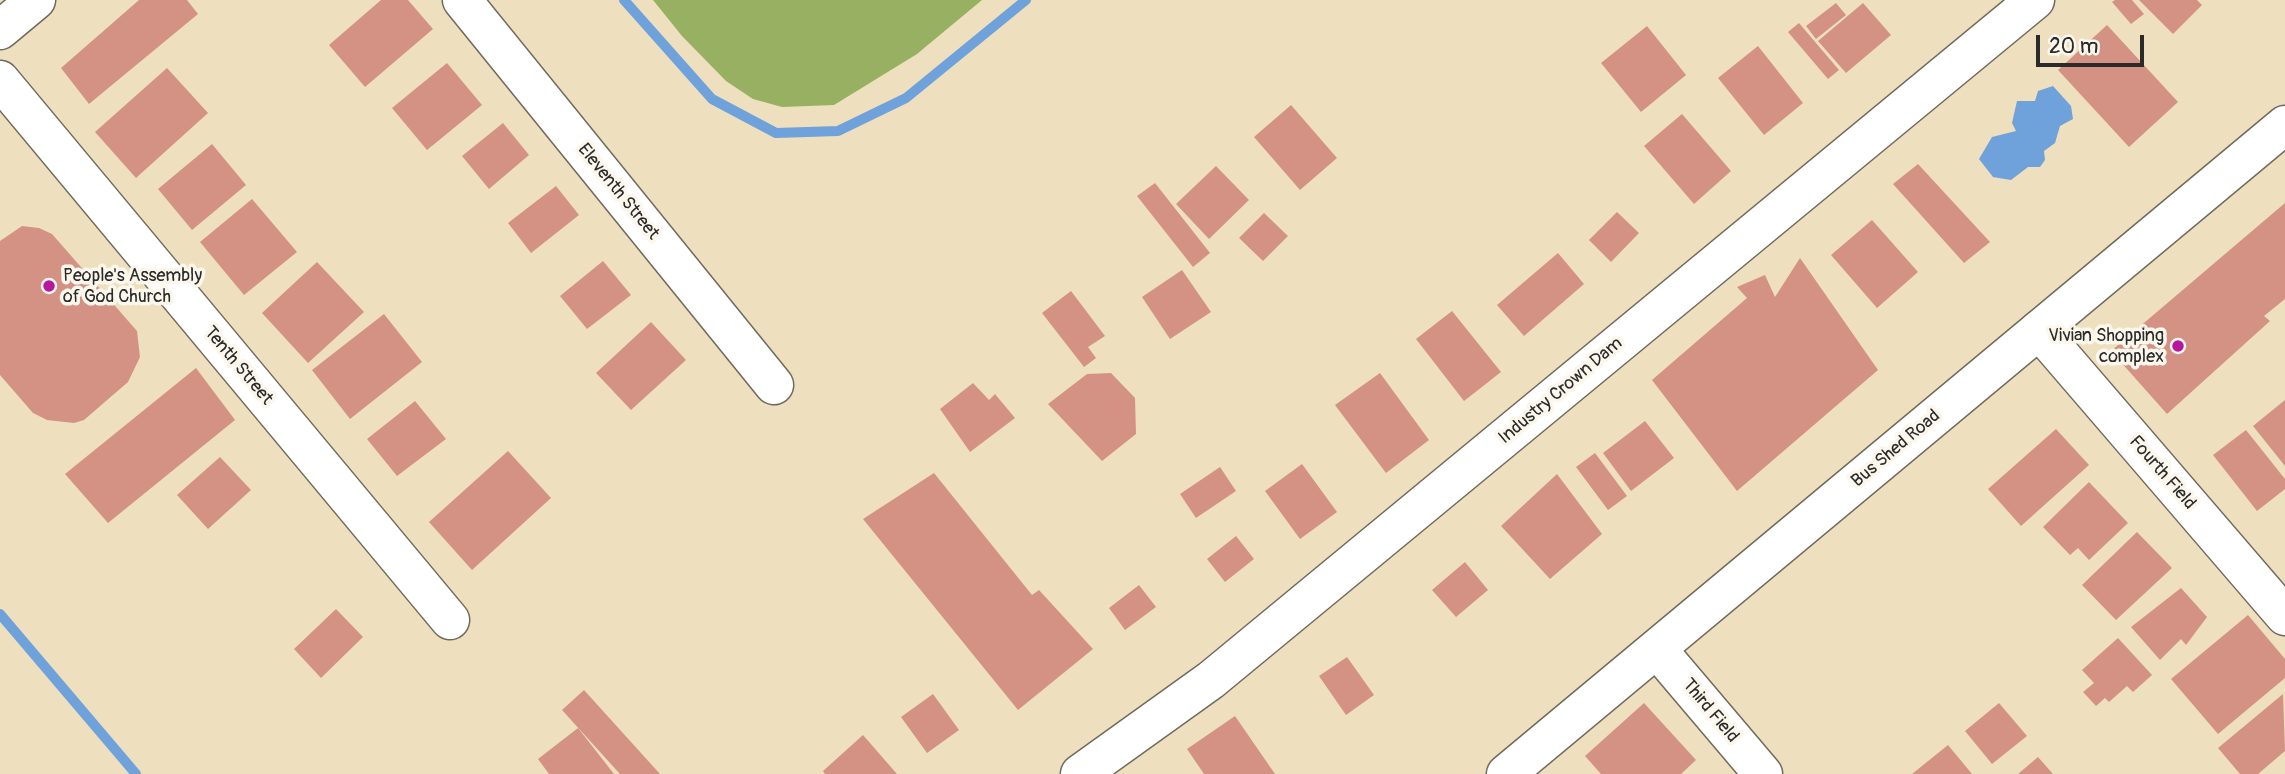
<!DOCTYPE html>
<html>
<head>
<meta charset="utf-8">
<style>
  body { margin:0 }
  #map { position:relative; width:2285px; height:774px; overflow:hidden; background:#eedfbe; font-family:Pangolin,sans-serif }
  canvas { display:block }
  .scale { position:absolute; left:2036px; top:35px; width:108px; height:32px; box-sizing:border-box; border:4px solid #2b2b2b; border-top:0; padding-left:9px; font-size:21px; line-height:24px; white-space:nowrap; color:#2b2b2b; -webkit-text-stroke:5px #fbf7ec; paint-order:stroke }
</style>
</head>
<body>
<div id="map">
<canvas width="2285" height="774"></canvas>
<div class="scale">20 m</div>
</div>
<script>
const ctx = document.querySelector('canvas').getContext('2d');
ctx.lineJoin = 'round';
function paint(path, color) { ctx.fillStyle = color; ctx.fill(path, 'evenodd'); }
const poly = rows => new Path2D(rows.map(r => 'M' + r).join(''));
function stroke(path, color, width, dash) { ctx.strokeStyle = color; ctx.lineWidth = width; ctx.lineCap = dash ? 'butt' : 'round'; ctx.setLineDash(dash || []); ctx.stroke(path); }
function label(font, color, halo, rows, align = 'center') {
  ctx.font = font + ' Pangolin,sans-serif'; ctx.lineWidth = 7; ctx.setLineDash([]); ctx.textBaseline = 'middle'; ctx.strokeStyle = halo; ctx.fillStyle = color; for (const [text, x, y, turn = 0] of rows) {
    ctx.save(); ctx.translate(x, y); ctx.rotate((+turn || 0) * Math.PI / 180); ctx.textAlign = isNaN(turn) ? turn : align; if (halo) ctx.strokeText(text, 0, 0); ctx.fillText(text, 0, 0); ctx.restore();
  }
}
paint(poly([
  [653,0,982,0,917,54,834,105,782,107,753,99,726,81,682,36]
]), '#98b062');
paint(poly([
  [2053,86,2071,106,2073,119,2060,126,2055,143,2044,151,2045,160,2040,167,2028,167,2011,180,1993,177,1979,159,1992,137,2016,131,2012,123,2017,101,2035,101,2038,91]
]), '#6fa1da');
stroke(poly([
  [624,0,712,99,776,133,838,131,906,98,1026,0],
  [0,614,136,774]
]), '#6fa1da', 10);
paint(poly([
  [139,0,187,0,198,14,89,104,61,68],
  [381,0,408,0,433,29,365,87,329,45],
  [2115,0,2132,0,2144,14,2131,24,2112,2],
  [2139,0,2197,0,2202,5,2173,34],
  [1836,3,1846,15,1816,39,1806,26],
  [1863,3,1891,35,1846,73,1818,41],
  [1799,23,1839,70,1828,79,1788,32],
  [2107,25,2178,102,2129,147,2058,70],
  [1647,26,1686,75,1641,112,1601,63],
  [1758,46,1803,103,1764,135,1718,78],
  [447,63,482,105,427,150,392,108],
  [167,68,208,113,136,178,95,132],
  [1291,105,1337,158,1300,190,1254,137],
  [1682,114,1731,171,1694,204,1644,146],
  [503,123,529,155,489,189,462,156],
  [212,144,246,185,192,230,158,189],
  [1918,164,1990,242,1964,263,1893,184],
  [1216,166,1249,200,1209,239,1176,204],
  [1155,183,1210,253,1193,267,1137,196],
  [556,186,579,215,531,253,508,223],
  [252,199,297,252,244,295,200,242],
  [2285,203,2285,299,2264,316,2270,321,2167,414,2111,351],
  [1617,212,1639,233,1611,262,1589,240],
  [1264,213,1288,236,1263,261,1239,238],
  [1872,220,1918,272,1877,308,1831,255],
  [22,226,39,228,52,234,137,331,140,357,128,382,84,420,74,423,47,420,33,413,0,375,0,241],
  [1558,253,1584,284,1524,336,1497,305],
  [1800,258,1878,370,1737,491,1652,380,1747,298,1737,287,1765,275,1775,297],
  [603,261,631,295,587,329,560,296],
  [317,262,364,312,308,363,262,313],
  [1182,270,1211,312,1170,339,1142,297],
  [1071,291,1105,336,1088,347,1096,358,1084,367,1042,313],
  [1452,311,1501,372,1464,401,1416,339],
  [384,314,422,362,350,419,312,370],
  [651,322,686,360,631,410,596,373],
  [196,368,235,420,108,523,65,474],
  [1111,373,1135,398,1136,434,1102,461,1048,404,1087,374],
  [1380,373,1429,440,1386,473,1335,405],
  [973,383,989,400,995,394,1015,418,970,452,940,409],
  [2285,400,2285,466,2253,426],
  [415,401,446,439,397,476,367,439],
  [1645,421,1674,458,1631,491,1603,453],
  [2056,429,2089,465,2021,526,1988,489],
  [2246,430,2285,479,2285,489,2257,511,2213,455],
  [508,451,551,498,472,570,429,522],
  [1595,453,1627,496,1608,510,1576,467],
  [220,457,251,490,208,529,177,495],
  [1302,464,1337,512,1300,539,1265,491],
  [1220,467,1236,491,1196,518,1180,494],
  [934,473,1032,595,1039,590,1093,649,1018,710,863,519],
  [1557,474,1602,534,1550,579,1501,526],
  [2089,482,2128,523,2089,560,2078,548,2070,555,2043,527],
  [2137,532,2172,568,2116,620,2082,585],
  [1236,536,1254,559,1225,582,1207,559],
  [1465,562,1488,590,1456,617,1432,590],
  [1139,585,1156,607,1125,630,1109,608],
  [2181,588,2207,617,2186,645,2181,639,2160,660,2131,627],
  [336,609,363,637,321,678,294,649],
  [2248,615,2285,659,2285,678,2218,734,2171,679],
  [2118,638,2152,675,2133,692,2127,686,2109,702,2105,698,2096,706,2083,692,2094,683,2082,670],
  [1347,657,1374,695,1346,715,1319,676],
  [584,690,660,774,620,774,562,710],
  [933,694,959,730,927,753,901,717],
  [2283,694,2285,751,2258,774,2240,774,2218,748],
  [1644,703,1696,760,1681,774,1601,774,1585,756],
  [1999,703,2027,736,1992,764,1965,731],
  [1235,716,1275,774,1204,774,1187,749],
  [578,728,614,774,549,774,538,759],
  [863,735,897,774,825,774,823,771],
  [1948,745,1972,774,1912,774],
  [2038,757,2053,774,2018,774]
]), '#d49285');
const minor = poly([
  [462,0,774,385],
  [0,30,36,0],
  [0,80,450,620],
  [2039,330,2285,616],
  [1657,649,1763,774],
  [1080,774,1211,680,2035,0]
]);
const tertiary = poly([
  [1506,774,2285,125]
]);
stroke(minor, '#6f6a5e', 41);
stroke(tertiary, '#6f6a5e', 41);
stroke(minor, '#fff', 38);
stroke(tertiary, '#fff', 38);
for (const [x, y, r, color] of [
  [49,286,7,"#b5179e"],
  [2178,346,7,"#b5179e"]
]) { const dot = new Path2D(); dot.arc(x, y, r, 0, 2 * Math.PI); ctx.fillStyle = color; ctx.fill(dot); stroke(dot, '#fbf7ec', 2.5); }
label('18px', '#2b2b2b', '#fbf7ec', [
  ["Eleventh Street",618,192,51],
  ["Tenth Street",238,366,50],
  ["Industry Crown Dam",1561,391,-40],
  ["Bus Shed Road",1896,449,-40],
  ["Fourth Field",2162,473,49],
  ["Third Field",1710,711,50]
]);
label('18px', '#2b2b2b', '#fbf7ec', [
  ["People's Assembly",63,276],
  ["of God Church",63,297],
  ["Vivian Shopping",2164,336,"right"],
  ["complex",2164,357,"right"]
], 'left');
</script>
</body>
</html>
